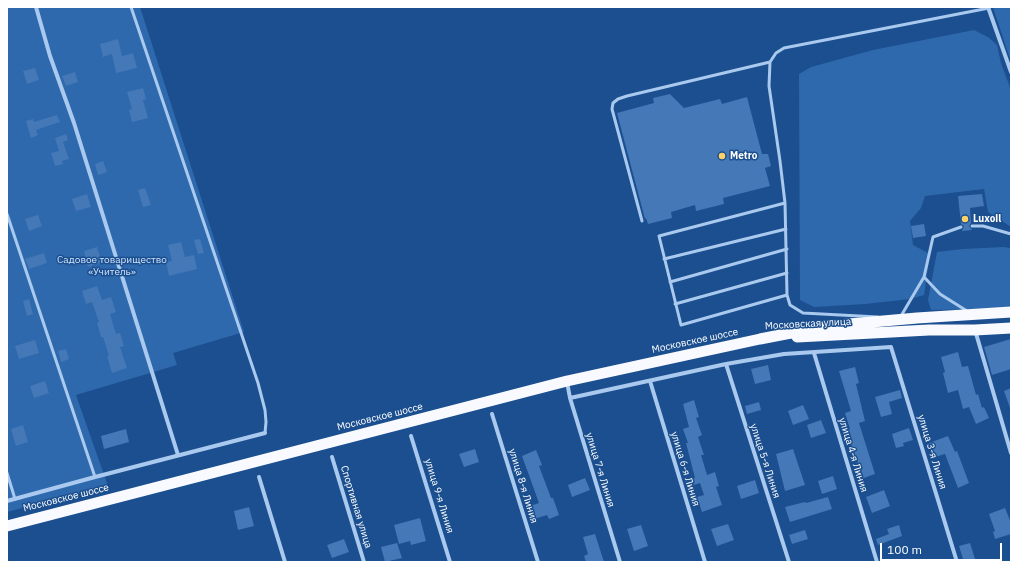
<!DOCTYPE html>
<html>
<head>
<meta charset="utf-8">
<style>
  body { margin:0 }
  #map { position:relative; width:1018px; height:569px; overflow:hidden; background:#1b4f8f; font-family:"IBM Plex Sans",sans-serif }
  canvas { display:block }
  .frame { position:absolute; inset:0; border:8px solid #fff; pointer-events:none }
  .scale { position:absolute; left:880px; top:543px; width:122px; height:18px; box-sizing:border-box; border:2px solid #fff; border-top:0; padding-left:5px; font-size:12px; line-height:14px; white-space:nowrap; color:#fff; -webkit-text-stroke:3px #1b4f8f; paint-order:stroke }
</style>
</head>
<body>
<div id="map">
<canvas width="1018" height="569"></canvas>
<div class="frame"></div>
<div class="scale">100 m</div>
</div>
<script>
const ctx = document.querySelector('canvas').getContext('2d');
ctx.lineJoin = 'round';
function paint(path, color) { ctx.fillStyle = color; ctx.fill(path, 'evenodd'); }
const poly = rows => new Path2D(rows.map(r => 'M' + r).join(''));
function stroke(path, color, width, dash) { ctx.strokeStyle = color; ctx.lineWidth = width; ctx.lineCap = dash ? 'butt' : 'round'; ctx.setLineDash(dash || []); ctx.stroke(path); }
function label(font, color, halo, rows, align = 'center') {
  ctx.font = font + ' "IBM Plex Sans",sans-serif'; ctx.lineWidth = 3; ctx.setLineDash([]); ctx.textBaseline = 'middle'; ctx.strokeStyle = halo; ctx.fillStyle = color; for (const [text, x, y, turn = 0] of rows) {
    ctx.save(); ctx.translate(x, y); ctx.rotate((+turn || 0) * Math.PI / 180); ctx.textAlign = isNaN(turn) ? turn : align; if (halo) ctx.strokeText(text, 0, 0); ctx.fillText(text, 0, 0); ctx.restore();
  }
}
paint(poly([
  [7,7,140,7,244,332,173,353,177,365,76,395,108,486,7,512],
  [993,7,1011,7,1011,62],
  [974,30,988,37,997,45,1001,63,1011,90,1011,227,988,212,984,189,925,196,921,208,910,221,913,245,930,254,924,295,910,299,865,304,814,307,800,300,799,74,811,67,873,50],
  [1003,247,1011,248,1011,307,992,309,931,310,928,300,937,252,963,249]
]), '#2e69ad');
paint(poly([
  [118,39,122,56,133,53,137,68,116,73,112,54,103,57,100,44],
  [35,68,39,80,27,84,23,71],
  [75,72,78,82,66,86,62,76],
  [143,88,146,99,143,100,148,118,132,122,129,110,132,109,127,92],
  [670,94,684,108,720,99,722,104,747,97,762,154,768,154,771,166,765,168,770,186,723,198,724,204,696,211,695,205,671,212,672,218,648,224,646,218,645,219,617,113,654,103,653,98],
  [57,115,60,122,36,130,38,135,31,138,26,121,33,119,34,122],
  [66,134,68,140,63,142,69,159,62,161,63,164,55,166,51,153,59,151,55,138],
  [103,161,107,172,98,175,95,164],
  [145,188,151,205,143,207,138,190],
  [87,194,91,207,76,211,72,199],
  [982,194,984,206,970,208,971,223,969,226,972,230,962,231,964,226,961,224,958,196],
  [38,215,42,226,29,231,25,219],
  [924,224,926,236,913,238,911,226],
  [200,239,204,253,198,254,194,240],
  [181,242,185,257,194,255,197,269,169,276,166,262,172,261,168,245],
  [97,247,102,262,88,267,84,251],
  [44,253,47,263,29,269,25,259],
  [97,286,102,300,111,297,116,312,110,314,116,334,120,333,124,346,120,347,127,368,112,373,107,356,109,356,103,337,101,337,97,323,99,322,92,302,86,304,82,291],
  [29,299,33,314,27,316,23,301],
  [1011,339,1011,369,992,375,984,347],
  [35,340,39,353,19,359,15,346],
  [66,349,69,359,61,362,58,351],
  [958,352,962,367,968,366,976,395,978,394,982,408,984,407,989,418,976,424,969,407,963,409,958,390,948,393,943,373,945,372,941,357],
  [768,365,771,380,755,384,751,369],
  [855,367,859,383,856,384,865,421,859,423,875,474,861,479,856,464,858,463,846,430,850,429,845,413,851,411,839,371],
  [45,381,49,393,34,398,30,386],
  [1011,388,1011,408,1010,408,1004,391],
  [900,390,902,398,889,402,892,414,881,417,875,397],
  [694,400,699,417,696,418,702,435,698,437,704,455,701,455,707,475,715,472,719,486,716,487,722,505,702,512,697,497,704,495,700,483,687,487,685,481,695,478,686,443,688,443,683,429,689,427,683,404],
  [759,402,761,410,747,414,745,406],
  [803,405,809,419,793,425,788,411],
  [821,420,826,433,811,438,807,425],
  [23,425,28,442,16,446,11,429],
  [909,428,913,440,903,443,904,446,896,448,892,434],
  [126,429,129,442,104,449,101,436],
  [948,436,955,452,957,451,969,483,958,488,945,454,935,457,929,443],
  [475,449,479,462,464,467,459,454],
  [793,449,805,485,785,491,776,454],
  [536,450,542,465,539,466,551,498,553,498,559,515,549,519,547,515,534,519,530,506,539,503,522,456],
  [833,476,837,489,822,494,818,481],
  [585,478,590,490,572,497,568,485],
  [755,480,759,493,741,499,737,486],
  [884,490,890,506,872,513,866,497],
  [828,497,832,509,790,522,785,507,805,502,806,503],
  [249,507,254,526,238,530,234,511],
  [1005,508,1011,523,1011,534,995,539,993,532,995,531,989,514],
  [420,518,426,541,411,545,410,541,399,544,394,525],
  [728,524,734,540,717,546,711,529],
  [641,525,648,546,634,551,627,529],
  [899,525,902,536,878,545,876,539,889,534,887,529],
  [805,530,808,539,792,544,789,535],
  [595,534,604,562,586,562,584,556,588,554,583,537],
  [344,539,349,552,332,558,327,545],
  [397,543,402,558,385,562,381,547],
  [970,543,975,559,964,562,959,546]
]), '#4478b7');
stroke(poly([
  [131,7,258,383,265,410,266,422,265,433],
  [785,203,659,236,681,325,787,295],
  [7,214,95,477],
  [642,221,612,109,613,103,618,99,627,96,770,62],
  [972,226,983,226,1011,234],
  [664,259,786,229],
  [924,277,940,294,967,311],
  [670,282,787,249],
  [675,304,787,273],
  [901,316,924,277,933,237,961,227],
  [878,317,803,313,790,305,787,295,785,203,780,161,769,86,770,62,776,53,784,48,989,8],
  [7,473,15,499]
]), '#a9c9ee', 3);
stroke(poly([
  [36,7,50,56,74,123,178,455],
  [988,7,1011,72],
  [975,330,1011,453],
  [814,353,877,562],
  [726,364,789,562],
  [650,381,705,562],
  [567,382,570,398,620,562],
  [570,398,726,364,784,354,891,347,957,562],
  [492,414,538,562],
  [411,436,450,562],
  [332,457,364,562],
  [259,477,285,562],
  [7,501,95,477,265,433]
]), '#a9c9ee', 4);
stroke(poly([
  [797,337,929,330,975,330,1011,328],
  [7,526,567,381,760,339,827,326,917,318,1011,312]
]), '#f8faff', 11);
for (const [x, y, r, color] of [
  [722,156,4,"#ffd166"],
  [965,219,4,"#ffd166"]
]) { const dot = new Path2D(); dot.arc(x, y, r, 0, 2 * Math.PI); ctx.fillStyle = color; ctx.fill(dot); stroke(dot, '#1b4f8f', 1.5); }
label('bold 10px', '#fff', '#1b4f8f', [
  ["Metro",730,156],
  ["Luxoil",973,219]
], 'left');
label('10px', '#cfe3fa', '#1b4f8f', [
  ["Садовое товарищество",112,260],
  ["«Учитель»",112,272]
]);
label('10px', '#fff', '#1b4f8f', [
  ["Московская улица",808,324,-3],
  ["Московское шоссе",695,341,-12],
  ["Московское шоссе",380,417,-14],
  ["улица 3-я Линия",932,452,73],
  ["улица 4-я Линия",853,455,73],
  ["улица 5-я Линия",765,461,72],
  ["улица 6-я Линия",685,469,73],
  ["улица 7-я Линия",600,470,73],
  ["улица 8-я Линия",523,486,73],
  ["улица 9-я Линия",439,496,73],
  ["Московское шоссе",66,498,-14],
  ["Спортивная улица",356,507,73]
]);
</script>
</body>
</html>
